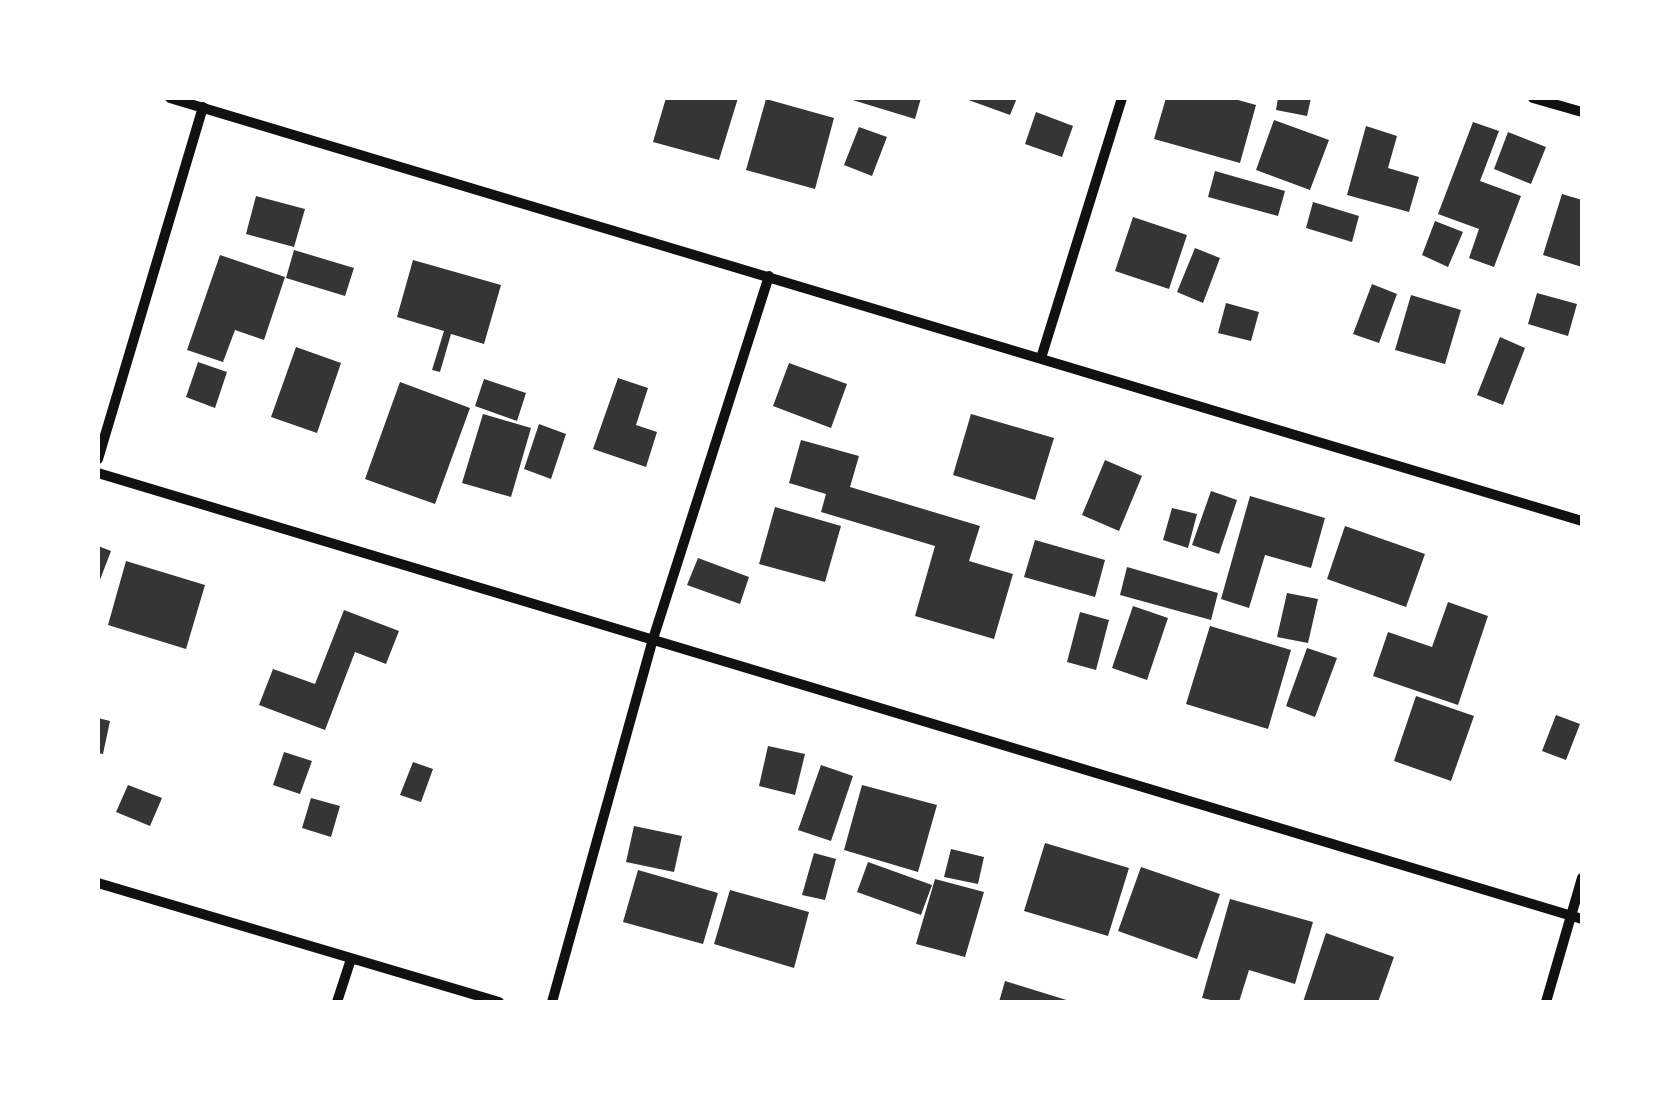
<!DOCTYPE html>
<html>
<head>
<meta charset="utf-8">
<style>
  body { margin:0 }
  #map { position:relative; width:1680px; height:1100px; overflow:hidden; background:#fff; font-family:Merriweather,serif }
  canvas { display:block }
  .frame { position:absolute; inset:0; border:100px solid #fff; pointer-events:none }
</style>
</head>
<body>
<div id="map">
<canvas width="1680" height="1100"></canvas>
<div class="frame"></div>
</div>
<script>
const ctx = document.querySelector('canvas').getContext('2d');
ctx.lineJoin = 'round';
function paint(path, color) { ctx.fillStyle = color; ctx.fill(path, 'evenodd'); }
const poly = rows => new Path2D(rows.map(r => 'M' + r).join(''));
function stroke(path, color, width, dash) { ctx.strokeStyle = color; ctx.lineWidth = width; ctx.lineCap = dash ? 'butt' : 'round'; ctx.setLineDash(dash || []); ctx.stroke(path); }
paint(poly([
  [666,98,738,98,719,160,653,142],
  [846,98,921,98,915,119],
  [963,98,1017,98,1010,115],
  [1166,98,1231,98,1256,105,1240,163,1154,139],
  [1278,98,1311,98,1307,116,1276,110],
  [766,99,834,118,815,189,746,170],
  [1036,112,1073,126,1062,157,1025,144],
  [1274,120,1329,140,1310,190,1256,170],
  [1473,122,1499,131,1480,181,1521,196,1494,267,1469,258,1479,229,1438,214],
  [1366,126,1397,136,1388,168,1419,177,1409,212,1347,195],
  [859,127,887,137,872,176,844,165],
  [1508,132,1546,147,1531,184,1494,169],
  [1215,171,1285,191,1278,216,1208,197],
  [1562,194,1582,200,1582,267,1543,255],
  [256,196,305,209,294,247,246,234],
  [1313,202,1359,216,1352,242,1306,228],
  [1133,217,1187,235,1169,289,1115,271],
  [1435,221,1463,232,1448,267,1422,255],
  [1195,248,1220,258,1203,303,1177,292],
  [294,250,354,268,345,296,286,278],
  [220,255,285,277,264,340,235,330,223,362,187,350],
  [413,260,501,285,484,344,451,334,440,372,432,370,444,331,397,317],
  [1372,284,1397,294,1379,343,1353,334],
  [1537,293,1577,304,1568,336,1528,324],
  [1411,295,1461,310,1445,364,1395,350],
  [1226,303,1259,312,1251,341,1218,333],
  [1500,337,1525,348,1503,405,1477,395],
  [296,347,341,363,317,433,271,417],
  [198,362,227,372,215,408,186,397],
  [789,363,847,384,831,428,773,406],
  [618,378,648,388,636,425,657,432,646,467,593,449],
  [484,379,526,393,517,421,475,406],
  [400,382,470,408,435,504,365,479],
  [483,414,531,428,511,497,462,483],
  [971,414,1054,438,1035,500,953,475],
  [539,424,566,434,551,479,524,469],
  [801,440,859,456,850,487,980,526,969,561,1013,574,994,639,915,616,935,546,821,512,826,494,789,483],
  [1105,460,1142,476,1119,531,1082,515],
  [1211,491,1237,500,1219,554,1192,545],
  [1250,496,1325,518,1311,568,1265,555,1249,608,1221,599],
  [775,507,841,526,825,582,759,564],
  [1172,508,1197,514,1188,548,1163,540],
  [1345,526,1425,554,1406,607,1327,579],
  [1035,540,1105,560,1095,597,1024,577],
  [98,546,111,551,98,585],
  [698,558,749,577,740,604,687,585],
  [126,561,205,585,186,649,108,625],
  [1127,567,1218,593,1211,620,1120,595],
  [1287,593,1318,599,1308,643,1277,637],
  [1448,602,1488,616,1458,705,1373,676,1388,632,1432,647],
  [1133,606,1168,618,1147,680,1112,668],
  [344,610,399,631,386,664,355,652,325,730,259,705,273,669,315,684],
  [1080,612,1109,620,1096,670,1067,662],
  [1210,626,1291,650,1268,729,1186,704],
  [1307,648,1337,658,1315,717,1286,706],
  [1416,696,1474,716,1451,781,1394,761],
  [1556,715,1580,724,1566,760,1542,751],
  [98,718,110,721,103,754,98,753],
  [768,746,805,754,795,795,759,786],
  [284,752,312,761,300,794,273,785],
  [413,762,433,769,421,802,400,795],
  [821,765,853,776,831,841,798,830],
  [128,785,162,798,150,826,116,812],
  [862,785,937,805,918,872,844,850],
  [311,798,340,806,331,837,302,828],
  [634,826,682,836,674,872,626,862],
  [1045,843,1129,868,1108,936,1024,911],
  [951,849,984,857,978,884,944,877],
  [814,853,836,859,825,900,802,895],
  [868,862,932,885,921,915,857,892],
  [1141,867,1220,894,1197,959,1118,931],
  [638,870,718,893,703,944,623,922],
  [935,879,984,892,965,957,916,944],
  [730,890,809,912,794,968,714,944],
  [1230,899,1313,922,1295,984,1249,970,1239,1002,1220,1002,1202,998],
  [1326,933,1394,957,1378,1002,1303,1002],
  [1005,981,1073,1002,999,1002]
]), '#353535');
stroke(poly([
  [170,98,1582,521],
  [1533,98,1582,112],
  [1041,358,1122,98],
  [98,459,203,107],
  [98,473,1582,919],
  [98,883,499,1002],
  [337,1002,351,959],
  [552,1002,653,639,769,276],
  [1546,1002,1582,878]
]), '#111', 10);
</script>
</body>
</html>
